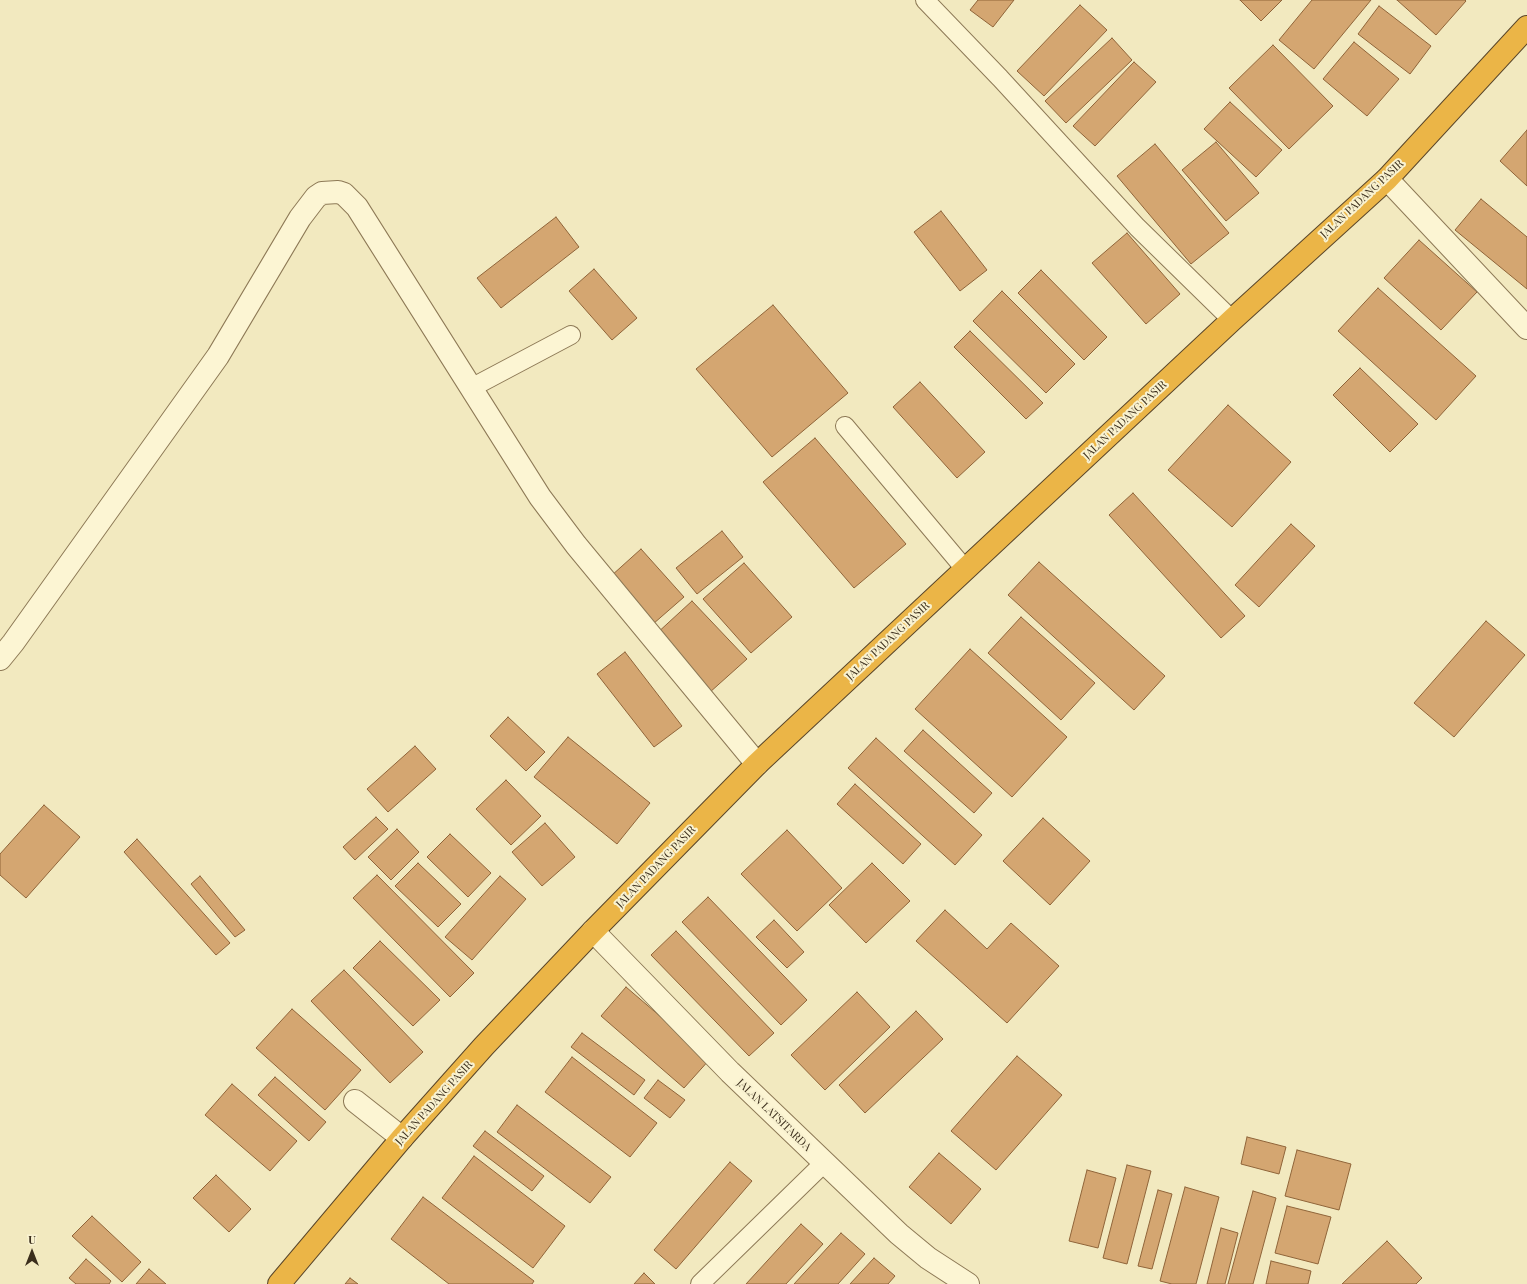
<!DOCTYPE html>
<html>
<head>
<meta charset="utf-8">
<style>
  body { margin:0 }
  #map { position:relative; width:1527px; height:1284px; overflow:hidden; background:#f2e9bf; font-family:"Playfair Display",serif }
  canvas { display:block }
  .north { position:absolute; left:12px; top:1232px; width:40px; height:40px; -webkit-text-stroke:3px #f9f2d0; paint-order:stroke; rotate:0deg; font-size:11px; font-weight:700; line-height:16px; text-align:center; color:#3b2e1c }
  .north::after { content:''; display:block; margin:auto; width:14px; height:18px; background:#3b2e1c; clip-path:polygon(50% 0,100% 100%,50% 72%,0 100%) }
</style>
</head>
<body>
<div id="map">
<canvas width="1527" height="1284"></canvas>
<div class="north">U</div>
</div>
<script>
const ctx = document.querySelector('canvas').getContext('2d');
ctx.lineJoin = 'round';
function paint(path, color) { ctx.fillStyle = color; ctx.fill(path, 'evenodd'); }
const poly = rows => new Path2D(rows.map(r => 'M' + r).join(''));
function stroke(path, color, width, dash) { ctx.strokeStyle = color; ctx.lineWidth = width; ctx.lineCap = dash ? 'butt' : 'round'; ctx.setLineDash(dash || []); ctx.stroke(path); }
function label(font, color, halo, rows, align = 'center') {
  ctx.font = font + ' "Playfair Display",serif'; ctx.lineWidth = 4; ctx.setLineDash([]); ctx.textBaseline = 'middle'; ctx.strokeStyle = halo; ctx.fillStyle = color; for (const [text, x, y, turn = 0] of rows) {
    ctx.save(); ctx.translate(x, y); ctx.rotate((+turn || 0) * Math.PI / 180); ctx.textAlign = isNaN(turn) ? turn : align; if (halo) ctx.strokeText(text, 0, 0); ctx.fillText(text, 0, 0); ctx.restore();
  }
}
const building = poly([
  [978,0,1014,0,993,27,970,10,978,0],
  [1240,0,1282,0,1261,21,1240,0],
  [1312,0,1371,0,1314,69,1279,40,1312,0],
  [1397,0,1465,0,1466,1,1436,35,1397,0],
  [1080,5,1107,30,1044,96,1017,71,1080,5],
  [1379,6,1431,46,1410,74,1358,34,1379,6],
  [1112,38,1132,60,1066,123,1045,101,1112,38],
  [1354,42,1399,79,1367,116,1323,79,1354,42],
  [1273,45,1333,106,1289,149,1229,88,1273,45],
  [1134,62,1156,82,1095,146,1073,126,1134,62],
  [1230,102,1282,150,1256,177,1204,129,1230,102],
  [1527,130,1527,186,1500,161,1527,130],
  [1216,142,1259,193,1226,221,1182,170,1216,142],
  [1155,144,1229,233,1191,264,1117,176,1155,144],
  [1481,199,1527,237,1527,289,1455,230,1481,199],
  [941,211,987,270,960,291,914,232,941,211],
  [556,217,579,247,501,308,477,278,556,217],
  [1127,233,1180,294,1146,324,1092,263,1127,233],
  [1419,240,1477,292,1441,330,1384,278,1419,240],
  [594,269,637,318,612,340,569,291,594,269],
  [1041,270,1107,337,1084,360,1018,293,1041,270],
  [1378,288,1476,376,1436,420,1338,331,1378,288],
  [1002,291,1075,364,1046,393,973,321,1002,291],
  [773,305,848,393,772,457,696,369,773,305],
  [970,331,1043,403,1026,419,954,347,970,331],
  [1360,368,1418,424,1390,452,1333,395,1360,368],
  [920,382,985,452,957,478,893,407,920,382],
  [1228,405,1291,462,1232,527,1168,470,1228,405],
  [815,438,906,544,854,588,763,482,815,438],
  [1133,493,1245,616,1221,638,1109,515,1133,493],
  [1291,524,1315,546,1259,607,1235,585,1291,524],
  [722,531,743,557,697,594,676,568,722,531],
  [641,549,684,597,653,624,611,576,641,549],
  [1039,562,1165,676,1134,710,1008,595,1039,562],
  [744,563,792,617,751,653,703,599,744,563],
  [692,601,747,659,709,693,655,635,692,601],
  [1021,617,1095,683,1061,720,988,653,1021,617],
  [1486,621,1525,655,1454,737,1414,703,1486,621],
  [970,649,1067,737,1012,797,915,709,970,649],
  [625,652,682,726,654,747,597,674,625,652],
  [508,717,545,752,526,771,490,736,508,717],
  [923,730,992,793,974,813,904,751,923,730],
  [568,737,650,803,617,844,534,777,568,737],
  [876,738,982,835,955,865,848,768,876,738],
  [415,746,436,769,388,812,367,789,415,746],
  [506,780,541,816,511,845,476,809,506,780],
  [855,784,921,844,903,864,837,804,855,784],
  [44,805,80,837,26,898,0,875,0,854,44,805],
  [376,817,388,829,355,860,343,847,376,817],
  [1043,818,1090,861,1050,905,1003,861,1043,818],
  [545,823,575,857,542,886,512,852,545,823],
  [397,829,419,852,391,880,368,857,397,829],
  [787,830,842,888,797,931,741,874,787,830],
  [450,834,491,873,468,897,427,857,450,834],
  [137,839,230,943,216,955,124,852,137,839],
  [418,863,461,904,438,927,395,886,418,863],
  [872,863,910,901,866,943,829,905,872,863],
  [377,875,474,973,450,997,353,898,377,875],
  [200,876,245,930,235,937,191,884,200,876],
  [500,876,526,899,472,960,445,937,500,876],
  [708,897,807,1000,781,1025,682,922,708,897],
  [945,910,987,949,1011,923,1059,966,1007,1023,916,941,945,910],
  [774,920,804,952,787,968,756,937,774,920],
  [676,931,774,1033,749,1056,651,955,676,931],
  [380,941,440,1000,413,1026,353,968,380,941],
  [344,970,423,1052,390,1083,311,1001,344,970],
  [626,987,710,1059,684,1088,601,1016,626,987],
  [857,992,890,1027,825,1090,791,1055,857,992],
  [292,1009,361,1070,325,1110,256,1048,292,1009],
  [916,1011,943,1039,865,1113,839,1085,916,1011],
  [582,1033,645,1080,634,1095,571,1047,582,1033],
  [1017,1056,1062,1095,996,1170,951,1131,1017,1056],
  [572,1057,657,1123,630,1157,545,1092,572,1057],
  [275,1077,326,1122,309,1141,258,1095,275,1077],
  [658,1080,685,1100,670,1118,644,1098,658,1080],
  [232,1084,297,1141,270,1171,205,1115,232,1084],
  [517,1105,611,1177,590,1203,497,1132,517,1105],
  [485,1131,544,1176,532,1191,473,1146,485,1131],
  [1247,1137,1286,1147,1279,1174,1241,1164,1247,1137],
  [1297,1150,1351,1164,1339,1210,1285,1196,1297,1150],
  [939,1153,981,1189,951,1224,909,1187,939,1153],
  [474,1156,565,1226,533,1268,442,1198,474,1156],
  [730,1162,752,1181,676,1269,654,1250,730,1162],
  [1127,1165,1151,1171,1127,1264,1103,1258,1127,1165],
  [1087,1170,1116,1178,1098,1248,1069,1241,1087,1170],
  [216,1175,251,1209,229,1232,193,1198,216,1175],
  [1185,1187,1219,1197,1196,1284,1172,1284,1160,1281,1185,1187],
  [1158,1190,1172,1194,1152,1269,1138,1266,1158,1190],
  [1253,1191,1276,1198,1253,1284,1228,1284,1253,1191],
  [423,1197,534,1281,532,1284,449,1284,391,1239,423,1197],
  [1287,1206,1331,1217,1318,1264,1275,1253,1287,1206],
  [92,1216,141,1262,122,1282,72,1236,92,1216],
  [801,1224,823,1244,786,1284,746,1284,801,1224],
  [1221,1228,1238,1233,1225,1284,1207,1284,1221,1228],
  [841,1233,865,1254,838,1284,794,1284,841,1233],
  [1387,1241,1422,1278,1416,1284,1342,1284,1387,1241],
  [874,1258,895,1276,888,1284,850,1284,874,1258],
  [86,1259,111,1281,109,1284,76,1284,69,1278,86,1259],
  [1271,1261,1311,1271,1308,1284,1266,1284,1271,1261],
  [149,1269,166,1284,136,1284,149,1269],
  [644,1273,655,1284,634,1284,644,1273],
  [350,1278,358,1284,345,1284,350,1278]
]);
paint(building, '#d4a671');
stroke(building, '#8f6439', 1);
const lane = poly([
  [925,0,1000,78,1137,227,1232,320],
  [471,388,571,335],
  [845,426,965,569],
  [700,1284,824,1163]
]);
const street = poly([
  [1387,179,1527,328],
  [0,659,13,643,218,356,300,218,316,197,322,193,338,192,344,194,357,207,540,497,576,545,757,764],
  [593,931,730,1072,899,1234,928,1258,968,1284],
  [355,1101,402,1138]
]);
const highway = poly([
  [279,1284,402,1138,484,1046,593,931,757,764,1232,320,1387,179,1527,27]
]);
stroke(lane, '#8d7956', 20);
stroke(street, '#8d7956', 24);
stroke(highway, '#5a462a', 24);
stroke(lane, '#fcf5d3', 18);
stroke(street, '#fcf5d3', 22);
stroke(highway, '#ebb547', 22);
label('11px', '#3b2e1c', '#f9f2d0', [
  ["JALAN PADANG PASIR",1362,199,-43],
  ["JALAN PADANG PASIR",1125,420,-43],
  ["JALAN PADANG PASIR",888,641,-43],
  ["JALAN PADANG PASIR",656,867,-46],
  ["JALAN PADANG PASIR",434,1103,-48],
  ["JALAN LATSITARDA",774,1115,44]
]);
</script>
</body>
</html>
